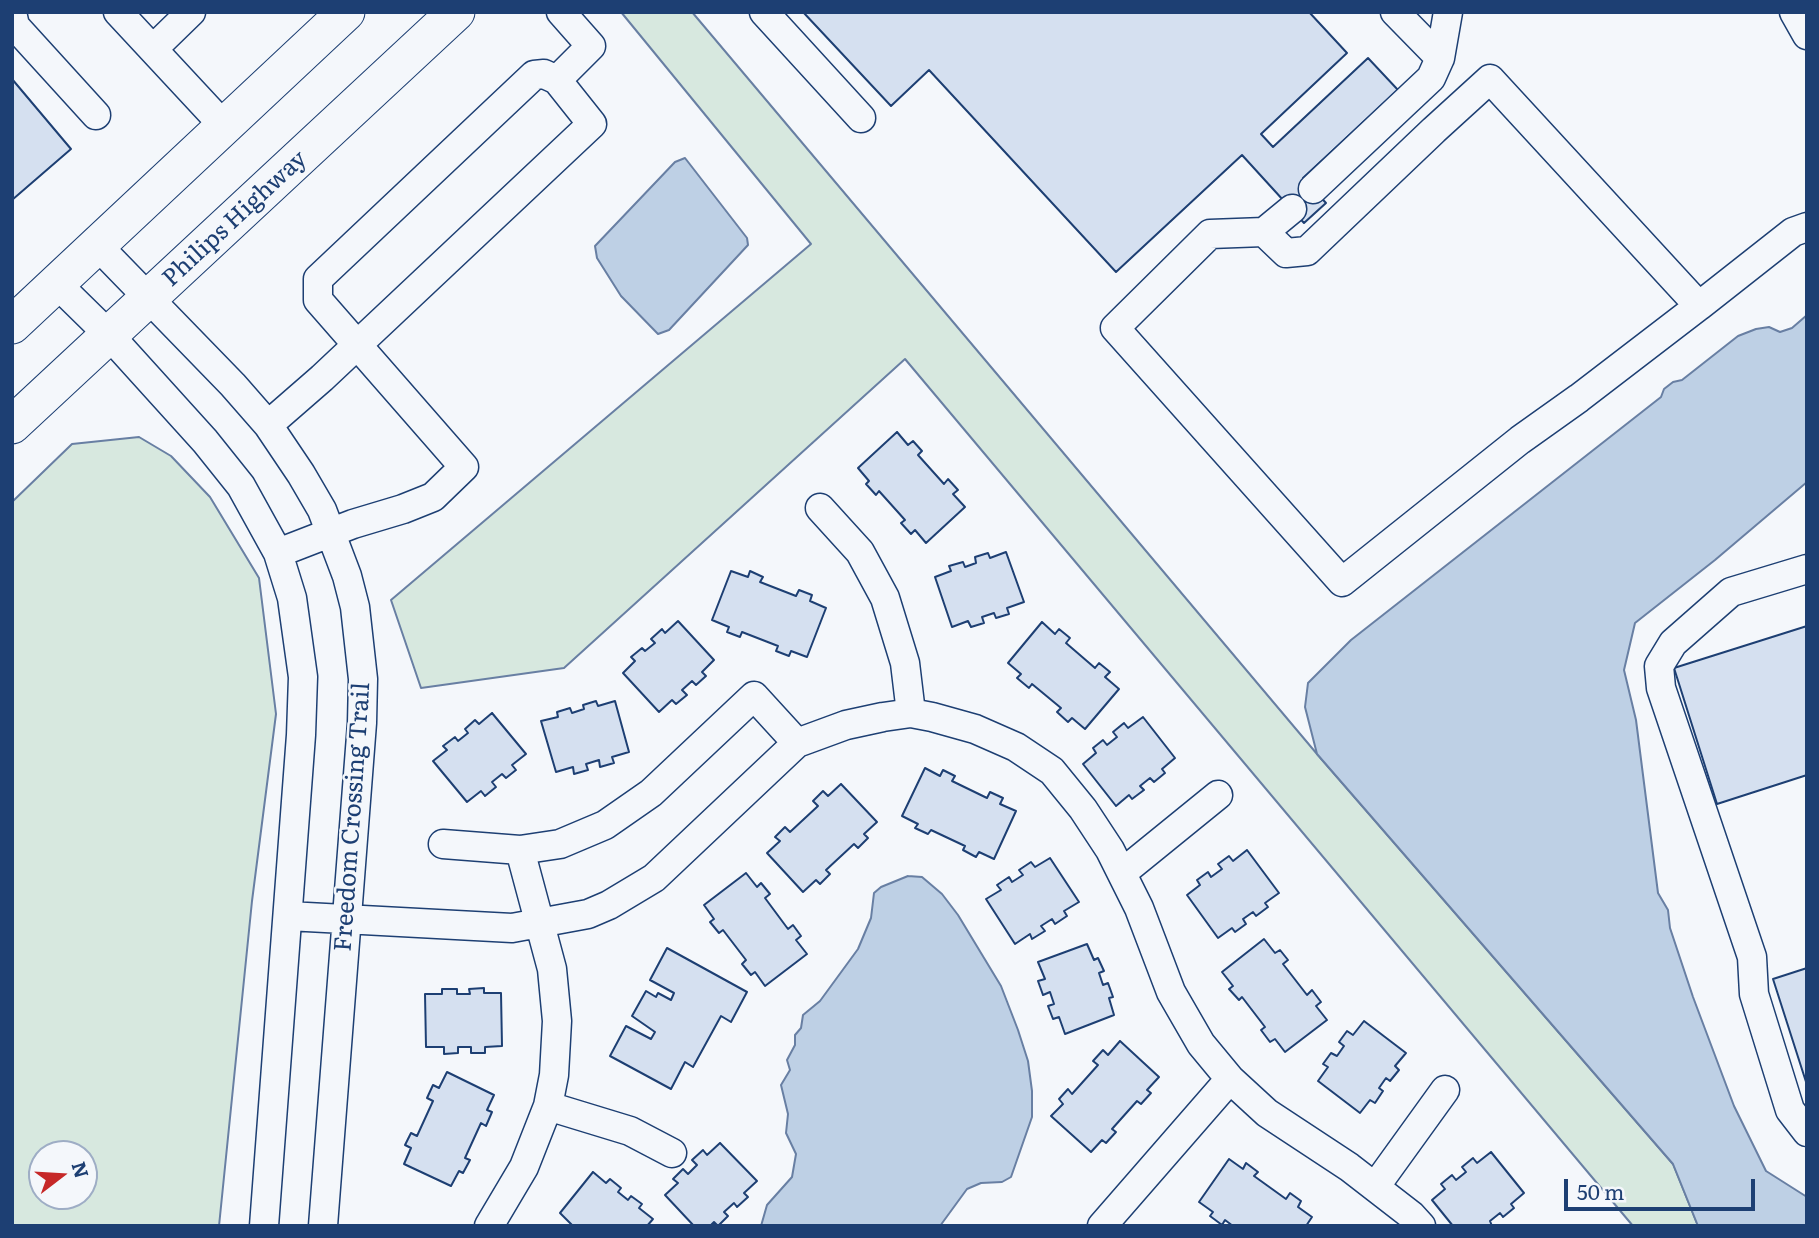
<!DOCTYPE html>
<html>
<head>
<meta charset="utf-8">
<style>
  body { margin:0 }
  #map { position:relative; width:1819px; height:1238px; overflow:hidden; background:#f4f7fb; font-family:Literata,serif }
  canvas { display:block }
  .frame { position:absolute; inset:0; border:14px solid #1d3f73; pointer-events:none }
  .north { position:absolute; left:28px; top:1140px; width:70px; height:70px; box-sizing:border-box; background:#f4f7fb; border:2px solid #9eadc5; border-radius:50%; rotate:73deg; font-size:19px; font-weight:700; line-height:28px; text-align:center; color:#1d3f73 }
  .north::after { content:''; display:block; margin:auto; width:24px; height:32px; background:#c62828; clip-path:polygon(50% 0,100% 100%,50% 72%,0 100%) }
  .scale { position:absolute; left:1564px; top:1179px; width:191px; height:32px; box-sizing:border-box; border:4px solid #1d3f73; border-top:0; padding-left:9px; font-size:21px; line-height:24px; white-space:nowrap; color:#1d3f73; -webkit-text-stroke:5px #f4f7fb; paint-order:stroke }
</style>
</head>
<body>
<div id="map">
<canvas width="1819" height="1238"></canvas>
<div class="frame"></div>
<div class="north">N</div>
<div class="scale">50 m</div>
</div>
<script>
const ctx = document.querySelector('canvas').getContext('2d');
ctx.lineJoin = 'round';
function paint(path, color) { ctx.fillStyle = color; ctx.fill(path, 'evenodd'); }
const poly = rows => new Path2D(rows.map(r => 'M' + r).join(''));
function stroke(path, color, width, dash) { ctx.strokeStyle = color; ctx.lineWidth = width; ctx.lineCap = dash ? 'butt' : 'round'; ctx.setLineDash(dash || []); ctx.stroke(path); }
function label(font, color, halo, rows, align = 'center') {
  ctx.font = font + ' Literata,serif'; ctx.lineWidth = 5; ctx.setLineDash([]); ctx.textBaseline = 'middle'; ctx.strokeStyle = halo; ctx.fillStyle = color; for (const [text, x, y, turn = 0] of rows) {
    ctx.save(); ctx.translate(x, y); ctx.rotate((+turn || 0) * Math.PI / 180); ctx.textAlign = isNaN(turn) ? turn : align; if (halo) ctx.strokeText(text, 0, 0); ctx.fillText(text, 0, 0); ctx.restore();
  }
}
const green = poly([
  [621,12,692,12,1317,754,1673,1164,1698,1226,1633,1226,905,359,564,668,421,688,391,600,811,244,621,12],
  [139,437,171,456,210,497,259,578,276,714,252,901,219,1226,12,1226,12,502,72,444,139,437],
  [42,1154,84,1154,84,1196,42,1196,42,1154]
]);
paint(green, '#d7e8df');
stroke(green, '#687fa3', 2);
const water = poly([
  [685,158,747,238,748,245,669,330,658,334,621,296,597,258,595,246,675,162,685,158],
  [1807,315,1807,482,1715,560,1635,623,1624,670,1636,720,1658,893,1668,910,1670,928,1693,997,1734,1106,1766,1171,1807,1197,1807,1226,1698,1226,1673,1164,1317,754,1305,707,1308,683,1351,640,1661,397,1664,389,1673,382,1682,380,1738,336,1756,329,1769,327,1780,332,1792,328,1807,315],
  [908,876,922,877,942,894,958,915,1001,986,1018,1030,1028,1061,1032,1091,1032,1117,1011,1177,1002,1182,981,1183,967,1189,940,1226,761,1226,767,1205,792,1177,796,1154,786,1133,788,1114,781,1085,790,1070,787,1060,795,1045,795,1035,801,1028,803,1015,820,1001,858,949,871,918,874,893,881,887,908,876]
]);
paint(water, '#bed0e5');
stroke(water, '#687fa3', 2);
const building = poly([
  [803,12,1309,12,1347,53,1261,134,1273,147,1368,58,1398,90,1303,178,1326,203,1304,223,1242,155,1116,272,929,70,891,106,803,12],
  [12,79,71,149,12,200,12,79],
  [897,432,908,445,913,441,922,451,918,455,944,484,948,479,958,490,953,494,965,507,926,543,915,530,911,534,901,523,905,520,879,491,876,495,866,484,869,481,858,468,897,432],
  [1006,552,1024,602,1007,608,1009,614,996,618,994,613,982,617,984,623,971,627,968,621,952,627,935,577,951,571,949,566,963,562,965,567,976,563,975,557,988,553,990,558,1006,552],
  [731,571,748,577,750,571,763,577,760,582,796,596,799,590,812,595,810,601,826,608,807,657,791,651,789,656,776,651,778,646,742,632,740,637,727,632,729,627,712,620,731,571],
  [678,621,714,660,702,672,706,676,696,685,692,681,682,690,687,695,676,704,672,700,659,712,623,673,635,661,631,657,642,648,645,651,655,643,651,639,662,629,665,633,678,621],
  [1042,622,1055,634,1059,629,1070,638,1066,643,1095,668,1099,663,1110,672,1105,677,1119,689,1085,729,1072,718,1068,722,1057,712,1061,708,1032,684,1029,688,1017,678,1021,674,1008,663,1042,622],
  [1807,626,1807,775,1717,804,1674,668,1807,626],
  [596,701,598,706,615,701,629,752,612,757,614,763,600,767,599,760,586,764,588,770,574,774,573,767,556,772,541,721,558,717,557,712,570,708,572,713,584,709,583,705,596,701],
  [492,713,526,754,512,765,516,770,506,778,502,774,492,782,496,787,485,796,481,791,467,802,433,761,447,750,443,746,455,737,458,741,468,733,465,729,475,720,479,724,492,713],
  [1143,717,1175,758,1162,769,1165,773,1154,782,1150,778,1140,786,1144,790,1132,799,1129,795,1116,806,1083,764,1096,753,1093,748,1103,740,1107,745,1117,737,1113,732,1124,723,1128,728,1143,717],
  [925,768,940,776,943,770,955,776,952,781,987,798,990,792,1003,798,1000,804,1016,811,994,859,979,852,976,857,963,850,965,846,931,830,928,834,915,828,918,824,902,816,925,768],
  [841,784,877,822,864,834,868,838,858,848,854,844,826,870,830,874,820,884,816,880,803,892,767,853,780,841,775,837,785,827,790,832,818,806,813,801,823,791,828,796,841,784],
  [1247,850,1279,893,1265,903,1268,907,1256,916,1253,912,1243,919,1246,924,1235,932,1232,928,1218,938,1187,895,1200,885,1197,880,1208,872,1211,877,1222,869,1218,864,1229,856,1233,861,1247,850],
  [1050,858,1079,902,1064,911,1067,916,1055,924,1052,919,1041,926,1045,931,1032,939,1030,934,1015,944,986,899,1001,890,997,885,1009,877,1012,882,1023,875,1019,870,1031,862,1035,867,1050,858],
  [746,873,757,887,761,883,770,894,765,898,788,929,793,925,801,936,796,940,807,954,765,986,755,972,751,975,742,964,746,960,723,930,719,933,710,922,714,919,704,905,746,873],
  [1264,939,1275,953,1280,950,1288,960,1283,964,1307,995,1312,990,1321,1002,1316,1006,1327,1020,1285,1052,1275,1039,1270,1042,1261,1030,1265,1027,1242,997,1239,1000,1229,989,1233,986,1222,972,1264,939],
  [1087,944,1094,960,1098,958,1104,971,1099,973,1103,985,1108,983,1113,997,1109,998,1114,1015,1065,1034,1059,1017,1053,1019,1048,1006,1054,1004,1050,992,1043,995,1038,981,1045,979,1038,962,1087,944],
  [667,948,747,992,731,1022,721,1016,693,1067,685,1062,671,1089,610,1056,626,1026,651,1039,655,1032,632,1016,646,991,656,997,658,993,671,1000,674,993,650,980,667,948],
  [1807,968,1807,1085,1773,979,1807,968],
  [484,988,484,993,501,993,502,1046,485,1047,485,1053,471,1053,471,1047,458,1047,458,1053,444,1054,444,1047,426,1047,425,994,442,994,442,989,457,989,457,994,470,994,469,989,484,988],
  [1364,1021,1406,1053,1395,1066,1399,1070,1390,1081,1386,1078,1379,1088,1383,1091,1375,1103,1370,1100,1360,1113,1318,1081,1328,1067,1323,1064,1331,1053,1337,1056,1344,1046,1339,1042,1347,1031,1353,1035,1364,1021],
  [1120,1041,1159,1077,1147,1090,1151,1093,1141,1104,1137,1101,1112,1129,1116,1132,1106,1143,1102,1140,1091,1152,1051,1116,1063,1104,1059,1099,1068,1089,1072,1094,1098,1065,1093,1061,1103,1050,1108,1055,1120,1041],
  [447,1072,494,1095,487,1110,492,1112,486,1126,481,1123,465,1158,470,1160,463,1173,459,1171,451,1186,404,1164,411,1148,405,1145,411,1133,417,1136,433,1101,427,1098,433,1085,439,1088,447,1072],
  [720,1143,757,1181,744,1193,748,1197,737,1207,734,1203,724,1212,728,1216,718,1226,714,1222,710,1226,694,1226,665,1195,678,1183,673,1179,683,1169,688,1174,697,1165,692,1160,703,1150,707,1155,720,1143],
  [1491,1152,1524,1193,1511,1204,1514,1208,1503,1217,1500,1213,1490,1221,1492,1226,1453,1226,1432,1200,1445,1189,1441,1184,1452,1175,1456,1180,1466,1172,1462,1167,1473,1158,1477,1163,1491,1152],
  [1229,1159,1243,1169,1246,1163,1258,1172,1254,1176,1286,1199,1290,1193,1301,1201,1298,1207,1312,1217,1306,1226,1233,1226,1225,1220,1222,1225,1210,1216,1213,1212,1199,1202,1229,1159],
  [593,1172,606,1183,610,1179,621,1188,618,1192,628,1200,631,1196,642,1204,639,1208,653,1219,647,1226,573,1226,560,1213,593,1172]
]);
paint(building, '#d5e0f0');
stroke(building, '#1d3f73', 2);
const minor = poly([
  [12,12,15,26,96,115],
  [118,12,224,126],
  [764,12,861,118],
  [1794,12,1807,35],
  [153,49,191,12],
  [1440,58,1448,12],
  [1313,189,1431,78,1440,58,1395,12],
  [1264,232,1286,253,1307,251,1434,130,1490,79,1699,306,1579,398,1520,440,1342,582,1115,328,1210,234,1264,232,1292,209],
  [97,245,233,385,268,425,301,474,322,510,347,576,355,607,363,679,362,723,323,1226],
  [56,283,110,336,205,441,241,486,278,553,292,598,303,677,301,735,264,1226],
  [1699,306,1793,232,1807,227],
  [268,425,322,378,592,124,557,80,591,46,561,12],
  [820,508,860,552,885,598,905,663,911,713],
  [278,553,353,524,403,509,433,497,464,467,318,300,318,279,534,75,544,74,557,80],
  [1807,569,1731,592,1673,643,1659,666,1661,688,1752,957,1754,994,1790,1110,1807,1132],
  [443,844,520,850,560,844,605,825,651,793,754,696,797,743],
  [1122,873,1218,795],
  [288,916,512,928,588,914,609,905,654,878,797,743,846,725,883,717,911,713,932,717,975,729,1016,747,1052,771,1083,809,1110,850,1139,908,1171,992,1201,1044,1230,1079,1267,1113,1349,1167,1411,1215,1421,1226],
  [548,1106,630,1131,672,1153],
  [1375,1187,1445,1090],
  [489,1226,524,1167,548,1106,554,1075,557,1021,552,969,520,850],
  [1102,1226,1230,1079]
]);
const major = poly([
  [12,325,346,12],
  [12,425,456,12]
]);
stroke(minor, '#1d3f73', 31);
stroke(major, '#1d3f73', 39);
stroke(minor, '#f4f7fb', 28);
stroke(major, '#f4f7fb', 37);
label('24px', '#1d3f73', '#f4f7fb', [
  ["Philips Highway",235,219,-43],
  ["Freedom Crossing Trail",353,817,-86]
]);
</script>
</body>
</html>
